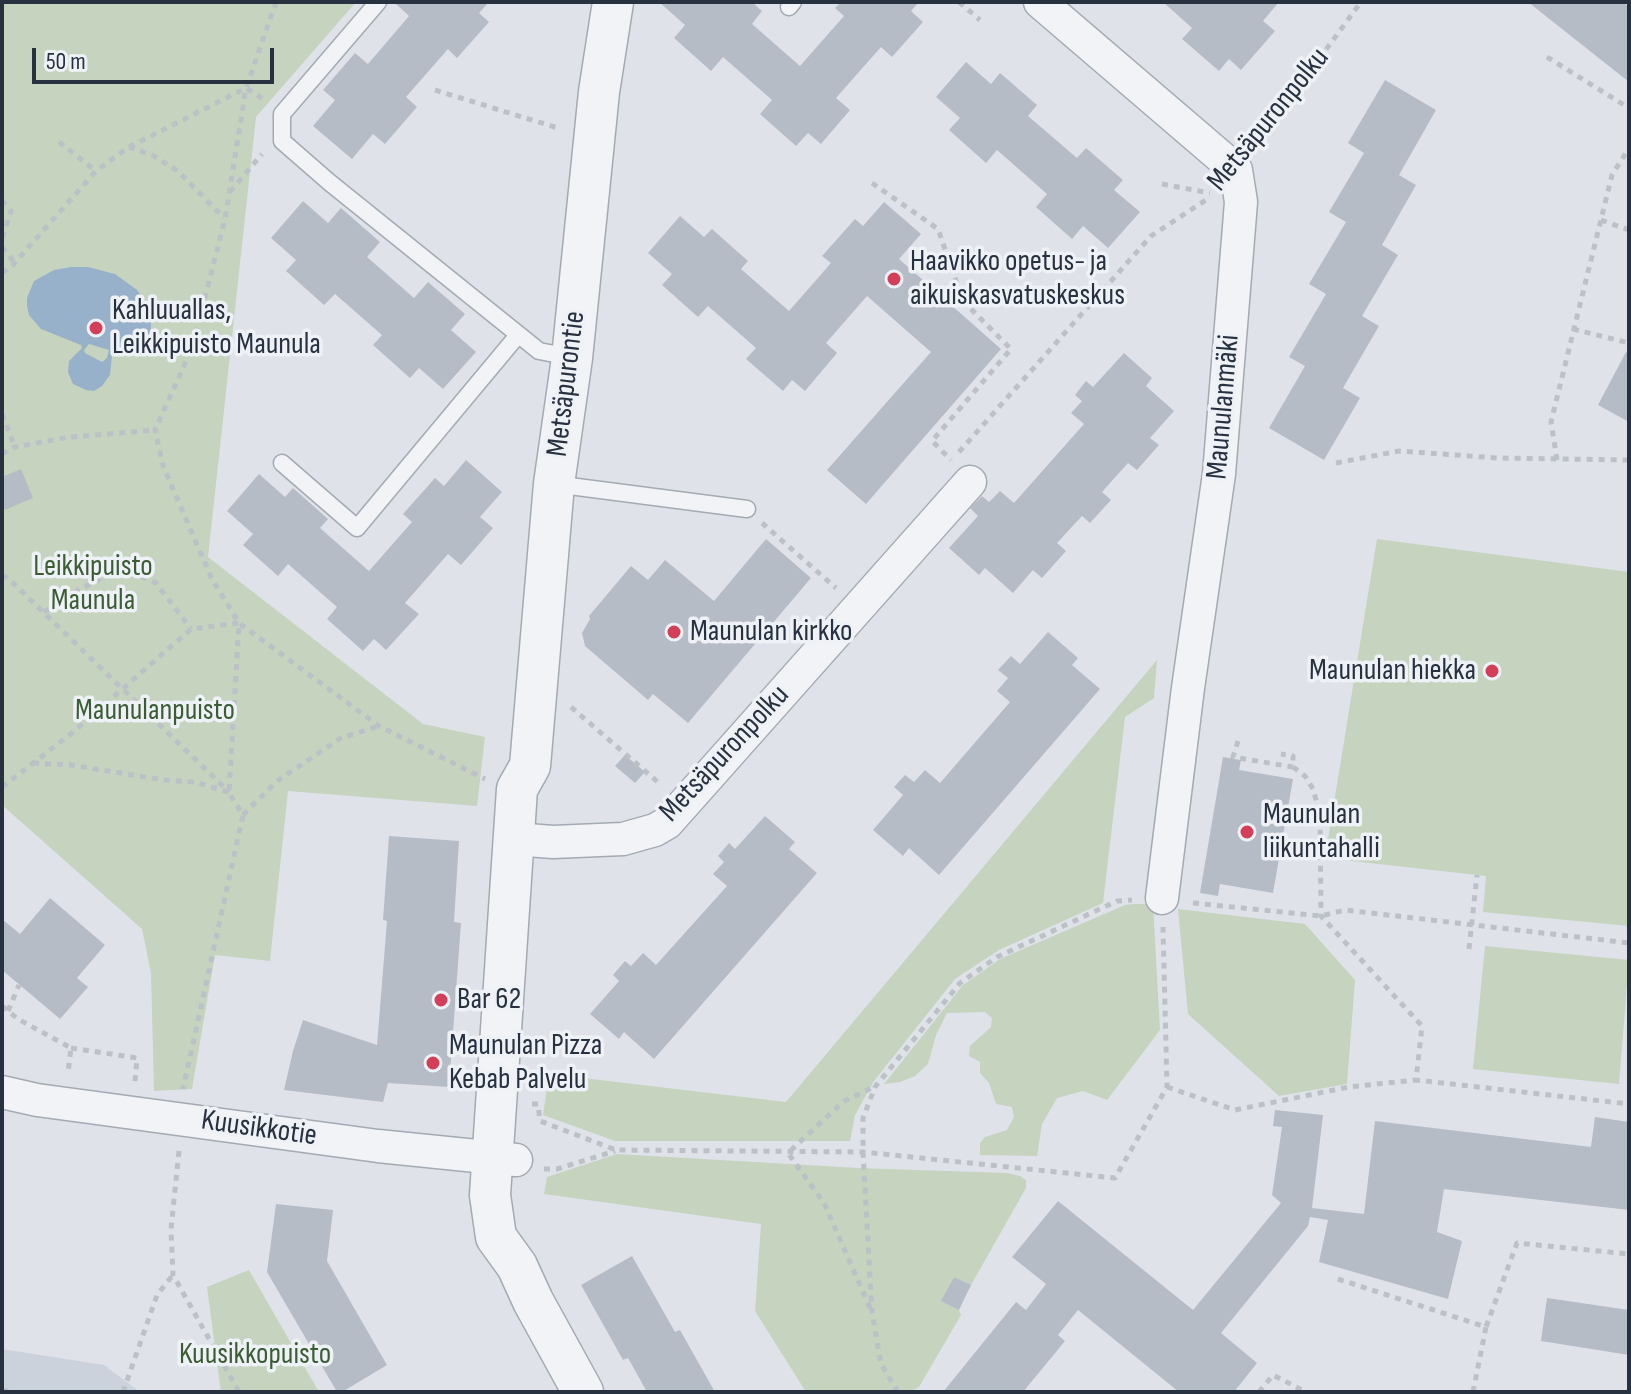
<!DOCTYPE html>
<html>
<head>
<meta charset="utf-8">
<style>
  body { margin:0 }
  #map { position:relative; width:1631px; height:1394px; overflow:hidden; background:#dfe3e9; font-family:"Sofia Sans Condensed",sans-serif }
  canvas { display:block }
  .frame { position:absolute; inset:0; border:4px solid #273140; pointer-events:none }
  .scale { position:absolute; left:32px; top:48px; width:242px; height:36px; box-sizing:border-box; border:4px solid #273140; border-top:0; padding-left:10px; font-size:24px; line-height:28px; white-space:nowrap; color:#273140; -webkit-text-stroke:6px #eef2f6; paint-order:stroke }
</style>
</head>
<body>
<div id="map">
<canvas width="1631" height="1394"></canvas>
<div class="frame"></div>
<div class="scale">50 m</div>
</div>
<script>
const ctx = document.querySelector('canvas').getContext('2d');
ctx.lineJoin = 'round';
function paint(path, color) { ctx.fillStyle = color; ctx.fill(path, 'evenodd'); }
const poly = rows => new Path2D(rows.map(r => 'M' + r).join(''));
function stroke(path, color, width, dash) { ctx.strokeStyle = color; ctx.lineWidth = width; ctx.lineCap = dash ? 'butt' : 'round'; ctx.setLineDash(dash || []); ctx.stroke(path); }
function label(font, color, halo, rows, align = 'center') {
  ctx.font = font + ' "Sofia Sans Condensed",sans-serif'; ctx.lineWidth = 7; ctx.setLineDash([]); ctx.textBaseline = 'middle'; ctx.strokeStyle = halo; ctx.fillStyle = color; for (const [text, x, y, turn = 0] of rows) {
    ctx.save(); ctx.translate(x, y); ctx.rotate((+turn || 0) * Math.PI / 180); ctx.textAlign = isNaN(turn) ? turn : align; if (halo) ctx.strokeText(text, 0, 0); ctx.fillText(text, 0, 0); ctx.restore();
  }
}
paint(poly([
  [2,1349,104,1365,140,1392,2,1392]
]), '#ccd2db');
paint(poly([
  [2,2,356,2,256,117,208,557,423,724,485,737,477,806,288,791,270,961,215,955,192,1089,154,1091,151,973,142,929,2,805],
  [1377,539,1629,572,1629,926,1483,912,1486,876,1325,858],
  [1157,660,1154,698,1125,717,1103,903,999,950,955,979,874,1081,855,1115,850,1141,615,1141,543,1115,549,1074,786,1102],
  [1135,904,1153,904,1160,1030,1107,1100,1083,1091,1057,1098,1042,1124,1037,1156,980,1155,980,1143,985,1137,1007,1130,1014,1117,1012,1107,996,1104,989,1083,980,1073,980,1062,969,1056,970,1046,991,1027,992,1018,985,1012,947,1013,936,1035,928,1064,915,1076,900,1082,884,1084,963,985,1000,959,1125,905],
  [1178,909,1305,924,1355,980,1347,1084,1279,1096,1188,1014],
  [1485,946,1629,960,1619,1084,1473,1069],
  [617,1154,858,1168,1007,1173,1020,1176,1026,1180,1026,1188,971,1285,954,1277,942,1301,959,1310,961,1315,919,1387,910,1392,806,1392,755,1311,761,1224,544,1194,547,1177],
  [249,1270,319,1392,221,1392,207,1287]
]), '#c5d3bf');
paint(poly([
  [71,267,88,267,115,274,137,290,151,308,151,328,147,339,133,349,112,355,110,375,102,386,94,391,86,390,73,384,68,372,69,361,82,348,81,345,41,329,29,315,27,306,27,298,34,281,54,270],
  [89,344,109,350,107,358,102,362,85,353,84,350]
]), '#98b1ca');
paint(poly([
  [398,2,489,2,479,13,489,22,457,58,448,49,406,97,417,107,385,144,373,134,352,159,313,126,335,100,323,90,355,53,368,64,409,16,396,4],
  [659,2,752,2,762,11,752,24,800,66,844,16,835,8,841,2,919,2,911,11,923,22,892,57,881,47,836,98,850,110,821,144,808,133,796,146,760,114,772,100,723,57,711,71,674,38,685,25],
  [1163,2,1279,2,1263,21,1275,31,1241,70,1229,59,1219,71,1182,39,1192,28],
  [1528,2,1623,2,1629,7,1629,82],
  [966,62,991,84,1000,73,1037,105,1028,116,1077,158,1086,148,1123,180,1114,190,1140,212,1108,248,1083,226,1072,239,1036,207,1047,194,997,150,986,163,949,130,960,118,936,97],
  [1385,80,1436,110,1399,175,1416,185,1382,245,1398,255,1362,316,1379,326,1343,388,1360,398,1324,460,1269,428,1305,366,1289,357,1326,294,1309,284,1346,222,1329,212,1364,153,1348,143],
  [303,201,328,223,341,208,380,242,367,257,414,298,428,282,465,314,451,330,476,352,443,389,419,368,410,378,373,345,382,335,335,294,324,305,286,271,296,260,271,238],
  [884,202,921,234,899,259,1001,349,866,504,827,470,931,352,867,296,826,343,837,353,805,391,792,380,783,391,746,359,756,348,708,306,698,317,662,285,672,274,648,253,680,216,704,237,712,229,748,261,741,269,789,311,831,263,822,256,855,219,863,226],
  [1626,352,1629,354,1629,422,1598,405],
  [1124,353,1152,378,1146,386,1174,411,1150,438,1159,445,1137,470,1128,463,1102,492,1111,500,1090,523,1082,516,1057,543,1066,551,1042,578,1033,570,1013,593,985,568,979,575,949,548,978,516,970,508,982,496,989,502,1000,491,1014,503,1084,424,1071,413,1082,401,1075,395,1086,381,1093,387],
  [466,460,502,492,480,517,493,528,461,565,448,554,405,603,419,614,386,650,374,639,363,651,327,619,337,607,288,564,278,576,243,545,253,534,227,511,259,474,285,497,293,488,328,519,320,528,369,571,412,522,403,514,435,478,444,486],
  [21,469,33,498,5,510,2,504,2,477],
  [766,539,811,578,688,723,653,694,648,700,585,646,582,633,590,619,589,616,631,566,648,580,665,560,714,601],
  [1048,632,1078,658,1072,665,1100,689,939,875,909,848,903,856,873,830,903,795,894,787,905,775,914,782,925,770,940,783,1010,702,997,691,1008,678,998,670,1011,656,1020,664],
  [625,755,645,772,635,783,615,766],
  [1223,757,1241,760,1239,770,1293,779,1273,893,1220,884,1218,896,1200,893],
  [765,816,795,842,789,849,817,873,654,1059,624,1032,619,1039,590,1014,619,981,613,975,625,961,631,966,643,953,656,965,727,886,713,874,724,862,718,856,729,843,735,849],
  [389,836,459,841,454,922,461,923,449,1087,388,1083,383,1102,284,1090,293,1051,303,1020,377,1045,387,921,383,920],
  [50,898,105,945,77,978,88,987,60,1019,2,970,2,919,20,934],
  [1275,1110,1323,1115,1312,1208,1364,1214,1375,1121,1591,1147,1595,1117,1629,1122,1629,1210,1444,1189,1437,1232,1462,1241,1448,1299,1319,1262,1328,1220,1310,1217,1308,1226,1221,1333,1257,1363,1234,1392,1179,1392,1078,1310,1058,1335,1065,1341,1023,1392,943,1392,1016,1302,1026,1310,1046,1284,1012,1257,1058,1201,1193,1310,1281,1203,1272,1195,1282,1127,1273,1126],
  [276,1204,333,1210,327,1261,387,1365,342,1392,337,1392,267,1272],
  [632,1256,675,1332,680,1330,715,1392,647,1392,628,1358,623,1360,581,1285],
  [954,1277,971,1285,959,1310,941,1301],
  [1547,1298,1629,1310,1629,1355,1541,1341]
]), '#b6bcc6');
const service = poly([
  [378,2,282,114,282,141,329,182,539,351,570,357],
  [789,7,793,2],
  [282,463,357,528,518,335],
  [554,484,747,509]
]);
const minor = poly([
  [1040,2,1236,170,1241,202,1219,474,1188,688,1162,898],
  [514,839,553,842,623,839,655,830,667,823,970,482],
  [2,1092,37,1100,378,1146,516,1160]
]);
const tertiary = poly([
  [583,1392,533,1301,517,1266,496,1237,490,1195,517,789,530,766,554,484,572,358,599,92,613,2]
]);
stroke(service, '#a4aab3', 19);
stroke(minor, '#a4aab3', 35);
stroke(tertiary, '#a4aab3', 43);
stroke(poly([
  [276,2,246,88,225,219,192,348,155,430,163,466,212,579,239,623,379,726,485,779],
  [959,2,980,20],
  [1547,57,1629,108],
  [435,90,561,129],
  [59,142,96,171],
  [1255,146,1361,2],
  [129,147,152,155,178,171,224,218],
  [872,183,938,229,963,301,1011,349,932,441,951,460],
  [1162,184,1210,193],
  [230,192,262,154],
  [2,200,11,211,2,239],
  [1601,220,1629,230],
  [2,247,15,263],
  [2,273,12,266,96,171,129,147,246,88,266,101],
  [1573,329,1629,343],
  [2,414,15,447],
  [959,452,1151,236,1209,198],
  [2,454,15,447,70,437,155,430],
  [1557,460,1551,422,1612,175,1629,148],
  [1336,463,1399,451,1498,458,1629,460],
  [762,523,836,588],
  [2,575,10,580,229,792],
  [44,612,78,590,112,573,138,575,156,583,191,629],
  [571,707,660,784],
  [1238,741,1233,757,1293,767,1293,756,1281,754],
  [33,763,71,765,164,780,195,782,228,792],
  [1293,767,1305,776,1313,789,1320,814,1321,916,1422,1026,1416,1080,1629,1104],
  [2,787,72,733,191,629,239,623,229,793,243,815,183,1089],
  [1320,814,1330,812],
  [243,815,277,781,341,738,379,726],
  [1193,903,1321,916,1345,910,1629,943],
  [1469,949,1477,875],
  [2,1006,18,1019,71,1048,68,1073],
  [8,1011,19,985],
  [71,1048,137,1058,135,1082],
  [1167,1087,1235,1110,1349,1087,1416,1080],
  [532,1104,538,1104,540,1121,616,1150,863,1152,1115,1178,1167,1087,1163,927],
  [179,1151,171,1229,173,1275,239,1392],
  [544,1169,557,1169,615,1151],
  [1338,1279,1486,1327,1517,1243,1629,1254],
  [870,1308,824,1203,788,1153,844,1101,874,1087],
  [2,1390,12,1392],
  [123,1392,157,1295,173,1275],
  [898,1392,881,1364,872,1312,863,1152,863,1118,875,1087,960,983,997,957,1117,901,1132,900],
  [1259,1392,1273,1375,1306,1392],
  [1473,1392,1486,1327]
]), '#bcc1c7', 5, [6, 6]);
stroke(service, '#f1f3f7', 16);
stroke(minor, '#f1f3f7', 32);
stroke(tertiary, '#f1f3f7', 40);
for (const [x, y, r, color] of [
  [894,279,8,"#d33e58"],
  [96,328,8,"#d33e58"],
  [674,632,8,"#d33e58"],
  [1492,671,8,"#d33e58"],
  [1247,832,8,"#d33e58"],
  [441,1000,8,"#d33e58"],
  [433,1063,8,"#d33e58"]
]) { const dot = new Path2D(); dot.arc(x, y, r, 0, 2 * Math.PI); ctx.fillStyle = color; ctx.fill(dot); stroke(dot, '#eef2f6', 3); }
label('30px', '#273140', '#eef2f6', [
  ["Metsäpuronpolku",1269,120,-51],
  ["Metsäpurontie",567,384,-83],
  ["Maunulanmäki",1224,407,-85],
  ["Metsäpuronpolku",725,754,-47],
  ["Kuusikkotie",259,1129,8]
]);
label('30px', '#273140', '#eef2f6', [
  ["Haavikko opetus- ja",910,262],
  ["aikuiskasvatuskeskus",910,296],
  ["Kahluuallas,",112,311],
  ["Leikkipuisto Maunula",112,345],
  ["Maunulan kirkko",690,632],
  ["Maunulan hiekka",1476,671,"right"],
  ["Maunulan",1263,815],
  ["liikuntahalli",1263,849],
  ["Bar 62",457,1000],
  ["Maunulan Pizza",449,1046],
  ["Kebab Palvelu",449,1080]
], 'left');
label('30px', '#3c5c34', '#eef2f6', [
  ["Leikkipuisto",93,567],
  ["Maunula",93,601],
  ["Maunulanpuisto",155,711],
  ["Kuusikkopuisto",255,1355]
]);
</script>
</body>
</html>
